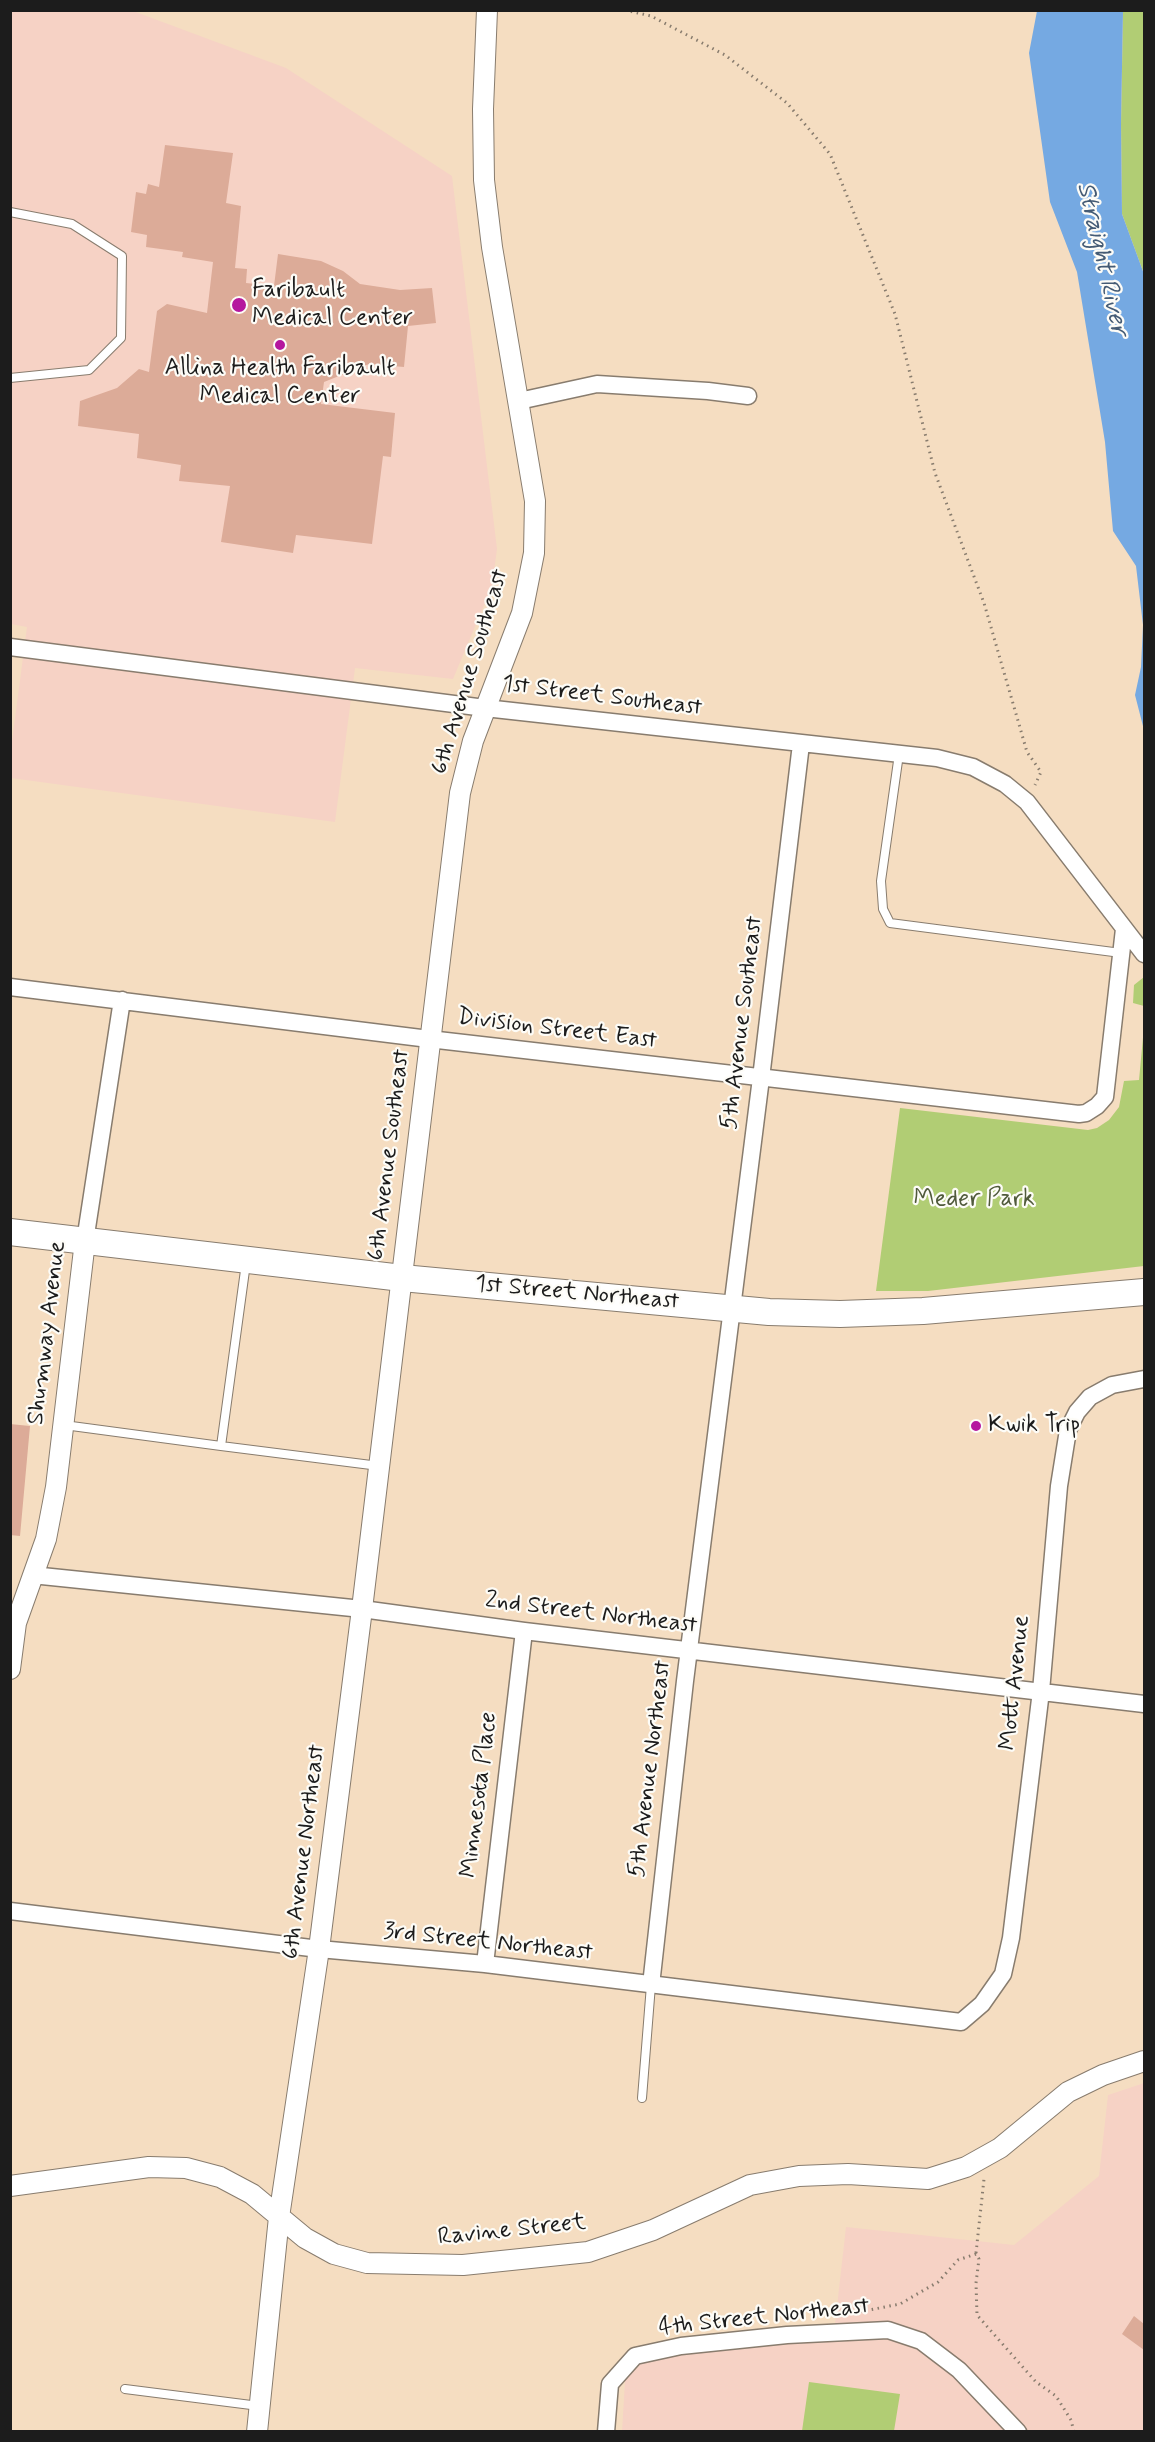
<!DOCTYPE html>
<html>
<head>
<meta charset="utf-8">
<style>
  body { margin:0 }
  #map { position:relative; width:1155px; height:2442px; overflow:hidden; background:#f5ddc1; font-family:Mynerve,sans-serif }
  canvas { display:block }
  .frame { position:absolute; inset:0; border:12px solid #1c1c1c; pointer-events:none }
</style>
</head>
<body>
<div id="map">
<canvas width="1155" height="2442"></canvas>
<div class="frame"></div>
</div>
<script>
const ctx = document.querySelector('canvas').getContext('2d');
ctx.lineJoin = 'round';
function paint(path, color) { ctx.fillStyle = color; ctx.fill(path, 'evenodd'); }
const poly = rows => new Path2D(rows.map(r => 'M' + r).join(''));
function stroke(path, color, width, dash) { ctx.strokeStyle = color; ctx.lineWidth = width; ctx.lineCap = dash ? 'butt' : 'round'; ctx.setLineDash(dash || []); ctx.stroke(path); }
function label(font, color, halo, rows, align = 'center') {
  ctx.font = font + ' Mynerve,sans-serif'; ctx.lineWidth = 4.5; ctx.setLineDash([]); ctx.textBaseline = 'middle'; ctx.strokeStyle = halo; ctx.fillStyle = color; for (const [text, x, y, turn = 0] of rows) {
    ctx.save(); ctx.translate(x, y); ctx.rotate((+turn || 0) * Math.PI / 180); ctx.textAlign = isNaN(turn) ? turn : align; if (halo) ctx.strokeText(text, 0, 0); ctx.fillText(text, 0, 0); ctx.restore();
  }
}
paint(poly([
  [11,11,133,11,286,68,452,176,497,549,492,586,453,679,355,668,335,822,11,778,11,749,27,627,11,624],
  [1144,2083,1144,2431,622,2432,625,2381,635,2356,834,2333,846,2227,1014,2245,1099,2176,1108,2095]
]), '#f6d2c5');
paint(poly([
  [1123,11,1144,11,1144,274,1122,214,1121,124],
  [1144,977,1144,1006,1133,1003,1134,985],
  [1144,1027,1144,1266,928,1291,876,1291,900,1108,1088,1130,1097,1128,1109,1120,1119,1107,1124,1081,1139,1080],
  [809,2382,900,2394,894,2431,802,2431]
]), '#b1cd74');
paint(poly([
  [1037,11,1123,11,1121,124,1122,214,1144,274,1144,730,1135,695,1141,667,1143,625,1136,566,1113,531,1105,442,1077,272,1050,202,1029,53]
]), '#75a9e2');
paint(poly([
  [165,145,233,153,226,203,241,206,235,268,247,269,246,283,274,286,278,254,321,261,343,271,360,284,400,290,432,288,436,323,408,326,404,367,369,364,324,382,321,404,395,413,391,457,383,456,372,544,296,535,293,553,221,542,230,486,179,481,181,465,137,458,139,434,78,426,80,401,117,388,139,369,149,372,157,311,167,304,207,313,213,262,182,257,183,252,146,247,147,235,131,232,136,192,146,194,148,184,159,187],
  [10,1424,30,1426,20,1536,10,1535],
  [1134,2316,1144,2324,1144,2350,1122,2334]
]), '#dcab98');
const service = poly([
  [10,212,72,224,122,256,121,338,89,370,10,378],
  [899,754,881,881,883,909,890,923,1121,953],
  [64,1425,221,1446,246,1263],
  [221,1446,379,1466],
  [642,2098,651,1985],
  [125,2389,259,2406]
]);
const minor = poly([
  [519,401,597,384,708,391,748,396],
  [10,647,485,708,937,758,973,767,1005,784,1027,802,1144,954],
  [10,987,429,1039,1079,1114,1086,1113,1097,1106,1105,1097,1124,929],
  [85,1241,122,1000],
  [32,1575,362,1609,524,1631,1144,1704],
  [10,1911,319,1949,485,1964,961,2022,982,2004,1003,1974,1011,1938,1041,1691,1059,1486,1068,1430,1077,1412,1090,1397,1112,1385,1144,1379],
  [485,1964,524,1631],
  [651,1985,685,1681,761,1078,801,744],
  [606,2432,610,2384,635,2356,681,2346,787,2335,888,2330,921,2341,959,2370,1018,2432]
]);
const tertiary = poly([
  [10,1669,16,1623,46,1539,56,1487,85,1241],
  [10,2186,149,2167,186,2168,220,2177,252,2194,305,2238,334,2254,367,2263,463,2265,588,2252,653,2230,750,2185,799,2176,848,2174,928,2179,966,2167,1000,2148,1068,2092,1103,2075,1144,2061],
  [257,2432,279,2217,319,1949,362,1609,460,793,473,741,522,613,534,553,535,501,492,247,484,180,483,109,487,10]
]);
const primary = poly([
  [10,1232,402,1278,769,1312,840,1314,923,1311,1144,1292]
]);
stroke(service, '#887c6e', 10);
stroke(minor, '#887c6e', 19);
stroke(tertiary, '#887c6e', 22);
stroke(primary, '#887c6e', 28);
stroke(poly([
  [625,10,651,16,725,55,787,103,830,154,895,314,935,473,984,603,1027,752,1041,772,1035,785],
  [976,2253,984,2179],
  [854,2313,900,2304,938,2282,958,2260,976,2254,979,2259,976,2283,977,2315,1036,2382,1056,2396,1071,2420,1074,2432]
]), '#887c6e', 3, [1.5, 4.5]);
stroke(service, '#fff', 8);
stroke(minor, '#fff', 16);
stroke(tertiary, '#fff', 20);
stroke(primary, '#fff', 26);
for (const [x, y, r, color] of [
  [239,305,8,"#b5179e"],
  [280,345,6,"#b5179e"],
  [976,1426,6,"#b5179e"]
]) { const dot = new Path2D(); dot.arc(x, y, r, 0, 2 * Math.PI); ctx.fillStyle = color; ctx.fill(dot); stroke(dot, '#fdfcf7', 2); }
label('24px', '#1c1c1c', '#fdfcf7', [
  ["Faribault",252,291],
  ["Medical Center",252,319],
  ["Allina Health Faribault",280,369,"center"],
  ["Medical Center",280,397,"center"],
  ["Kwik Trip",988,1426]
], 'left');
label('24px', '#1c1c1c', '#fdfcf7', [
  ["6th Avenue Southeast",471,672,-73],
  ["1st Street Southeast",602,697,7],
  ["5th Avenue Southeast",743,1023,-83],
  ["Division Street East",557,1030,7],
  ["6th Avenue Southeast",390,1155,-83],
  ["1st Street Northeast",577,1294,5],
  ["Shumway Avenue",48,1333,-83],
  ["2nd Street Northeast",591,1614,7],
  ["Mott Avenue",1016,1683,-84],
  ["5th Avenue Northeast",651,1769,-83],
  ["Minnesota Place",480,1795,-83],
  ["6th Avenue Northeast",305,1852,-83],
  ["3rd Street Northeast",488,1943,6],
  ["Ravine Street",512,2231,-6],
  ["4th Street Northeast",764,2318,-6]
]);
label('24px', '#505a3b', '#fdfcf7', [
  ["Meder Park",974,1200]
]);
label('italic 26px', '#445b75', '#fdfcf7', [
  ["Straight River",1101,259,77]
]);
</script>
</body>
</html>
